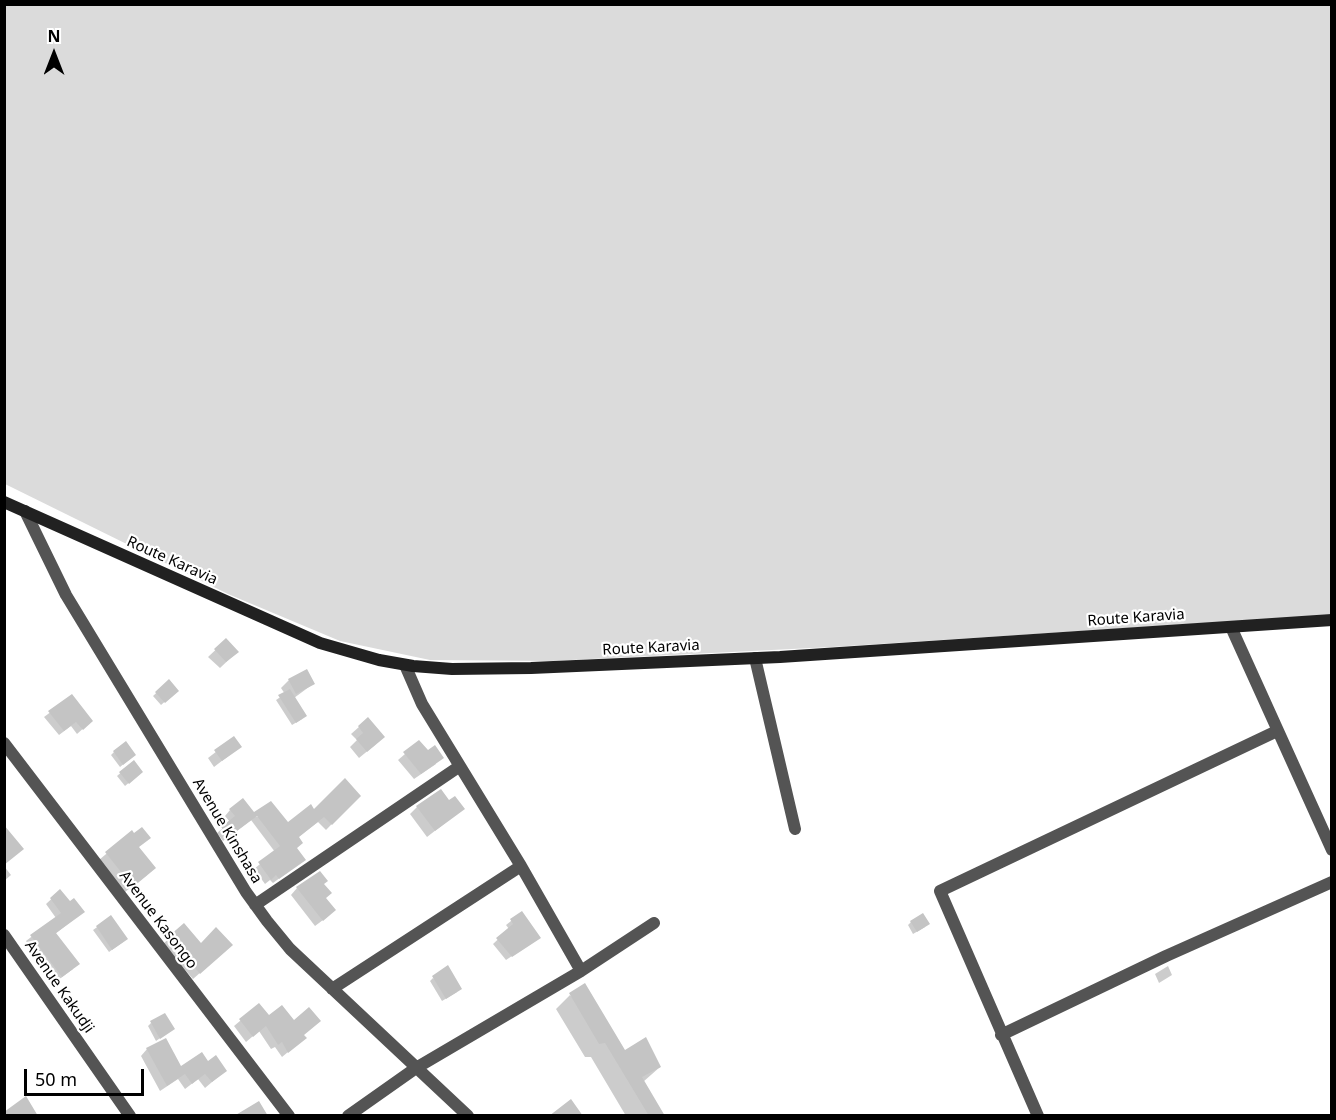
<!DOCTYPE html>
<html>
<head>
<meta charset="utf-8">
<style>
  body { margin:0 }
  #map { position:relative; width:1336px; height:1120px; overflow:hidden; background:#fff; font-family:"Noto Sans",sans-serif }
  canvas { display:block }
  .frame { position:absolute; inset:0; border:6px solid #000; pointer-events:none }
  .north { position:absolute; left:24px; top:24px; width:60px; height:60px; -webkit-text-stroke:4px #fff; paint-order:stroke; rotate:0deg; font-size:16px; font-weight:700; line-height:24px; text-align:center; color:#000 }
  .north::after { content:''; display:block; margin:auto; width:21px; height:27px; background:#000; clip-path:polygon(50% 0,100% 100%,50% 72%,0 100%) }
  .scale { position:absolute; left:24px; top:1069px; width:120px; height:27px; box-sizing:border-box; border:3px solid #000; border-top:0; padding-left:8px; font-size:18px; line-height:21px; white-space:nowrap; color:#000; -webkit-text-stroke:4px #fff; paint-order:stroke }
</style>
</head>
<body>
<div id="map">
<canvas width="1336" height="1120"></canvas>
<div class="frame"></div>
<div class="north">N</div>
<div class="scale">50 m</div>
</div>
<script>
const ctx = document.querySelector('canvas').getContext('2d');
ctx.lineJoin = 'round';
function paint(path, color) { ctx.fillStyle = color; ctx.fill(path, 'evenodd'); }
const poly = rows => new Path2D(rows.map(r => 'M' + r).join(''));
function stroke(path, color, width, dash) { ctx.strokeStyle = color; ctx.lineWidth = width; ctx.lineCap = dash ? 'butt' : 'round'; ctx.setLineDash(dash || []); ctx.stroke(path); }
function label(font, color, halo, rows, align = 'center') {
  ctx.font = font + ' "Noto Sans",sans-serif'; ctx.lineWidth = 4.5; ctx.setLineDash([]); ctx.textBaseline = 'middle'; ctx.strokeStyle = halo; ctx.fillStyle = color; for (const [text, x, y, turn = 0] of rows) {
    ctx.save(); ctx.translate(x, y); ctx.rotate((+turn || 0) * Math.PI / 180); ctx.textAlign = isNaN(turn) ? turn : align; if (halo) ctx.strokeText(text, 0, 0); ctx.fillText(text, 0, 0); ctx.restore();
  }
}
paint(poly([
  [5,5,1331,5,1331,615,832,647,551,661,430,660,340,641,228,594,5,484]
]), '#dbdbdb');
paint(poly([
  [226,640,237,652,220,668,208,657],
  [306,671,313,684,294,698,302,719,292,725,276,700,285,694,281,688,289,680],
  [169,681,177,691,161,705,153,696],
  [72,696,86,726,77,734,71,726,59,735,44,717],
  [368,719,376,744,359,758,350,747,357,740,351,734],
  [234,738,240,747,214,767,208,758],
  [419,742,436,764,414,779,398,760],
  [114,752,131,758,120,767,111,755],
  [133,762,138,775,125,786,117,776],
  [359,796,326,830,318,822,297,838,296,849,304,860,273,883,270,880,265,884,254,869,275,852,251,820,223,841,217,833,230,822,225,816,230,810,288,824,314,811],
  [417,807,463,809,427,837,410,814],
  [131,833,147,875,125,892,99,860],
  [4,866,11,875,4,881],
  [297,888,324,898,327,917,315,926,291,895],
  [60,891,78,916,55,934,73,969,57,981,26,941,56,918,46,904],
  [521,913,539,938,506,960,493,944,509,929,506,925],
  [110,918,123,942,109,952,93,930],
  [911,922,925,927,913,934,908,925],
  [184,925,201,945,225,951,193,979,163,944],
  [1168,966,1172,975,1159,983,1155,974],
  [433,978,457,992,442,1001,430,981],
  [570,995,625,1052,660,1067,643,1082,663,1116,626,1116,591,1057,585,1057,556,1009],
  [259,1005,269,1017,305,1038,282,1057,275,1047,271,1049,259,1031,246,1042,234,1026],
  [151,1023,173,1029,156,1041,148,1026],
  [147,1049,181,1069,208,1063,225,1071,205,1088,198,1079,185,1089,178,1079,160,1091,141,1056]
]), '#0003');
paint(poly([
  [226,638,239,652,226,662,214,649],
  [307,669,315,684,296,694,288,679],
  [169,679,179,691,165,703,155,692],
  [290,689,307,716,296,723,278,695],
  [72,694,93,721,83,730,76,722,64,731,48,711],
  [368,717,385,737,367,752,356,739,363,733,358,726],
  [234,736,242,747,222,761,214,750],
  [419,740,428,750,435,745,444,758,421,774,403,752],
  [126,741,136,755,123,765,113,751],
  [134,760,143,772,129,784,119,772],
  [345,778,361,796,332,825,324,817,299,837,303,843,297,848,306,860,279,879,276,875,271,880,258,862,280,846,257,816,229,837,221,827,235,816,229,809,243,798,254,812,271,801,288,822,311,804,314,809],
  [441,789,449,800,455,796,465,809,435,831,416,806],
  [4,825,24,849,4,865],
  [142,827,151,838,139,847,156,868,133,887,105,852,132,830,134,833],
  [320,871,328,881,324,884,332,893,326,898,336,910,323,921,296,887],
  [60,889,70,901,74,898,85,912,56,933,80,964,62,977,30,935,61,913,50,898],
  [522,911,541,938,512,957,496,938,513,924,510,919],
  [923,913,930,924,917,932,910,921],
  [111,915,128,939,112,950,96,926],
  [184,923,201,943,216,927,233,945,200,974,169,936],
  [448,965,462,989,446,999,432,976],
  [585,983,625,1050,646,1037,661,1067,642,1077,665,1116,649,1116,605,1043,599,1044,569,993],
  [259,1003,269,1015,282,1005,294,1020,309,1007,321,1021,304,1035,307,1038,288,1053,282,1042,278,1045,266,1026,253,1037,239,1019],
  [165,1013,175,1029,160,1039,150,1021],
  [166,1038,181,1066,202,1052,208,1061,216,1055,227,1071,212,1082,205,1074,192,1084,185,1074,167,1086,146,1048],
  [26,1096,38,1116,4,1116,4,1112],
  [571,1099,583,1116,549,1116],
  [259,1101,268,1116,234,1116]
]), '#c4c4c4');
stroke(poly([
  [25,511,66,595,246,892,267,921,290,949,468,1116],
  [1231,627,1332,850],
  [755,658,795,829],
  [405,665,422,704,521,866,581,971],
  [4,743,289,1116],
  [255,905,460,766],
  [4,935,130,1116],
  [332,989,521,866],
  [1001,1035,1166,956,1332,882],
  [348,1116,416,1068,581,971,654,923],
  [1038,1116,940,891,1277,731]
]), '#545454', 12);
stroke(poly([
  [4,502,320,643,379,660,413,666,452,669,531,668,780,657,1332,620]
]), '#212121', 12);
label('15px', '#000', '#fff', [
  ["Route Karavia",172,561,24],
  ["Route Karavia",1136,618,-4],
  ["Route Karavia",651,648,-3],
  ["Avenue Kinshasa",227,831,59],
  ["Avenue Kasongo",158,920,53],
  ["Avenue Kakudji",59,987,55]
]);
</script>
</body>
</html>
